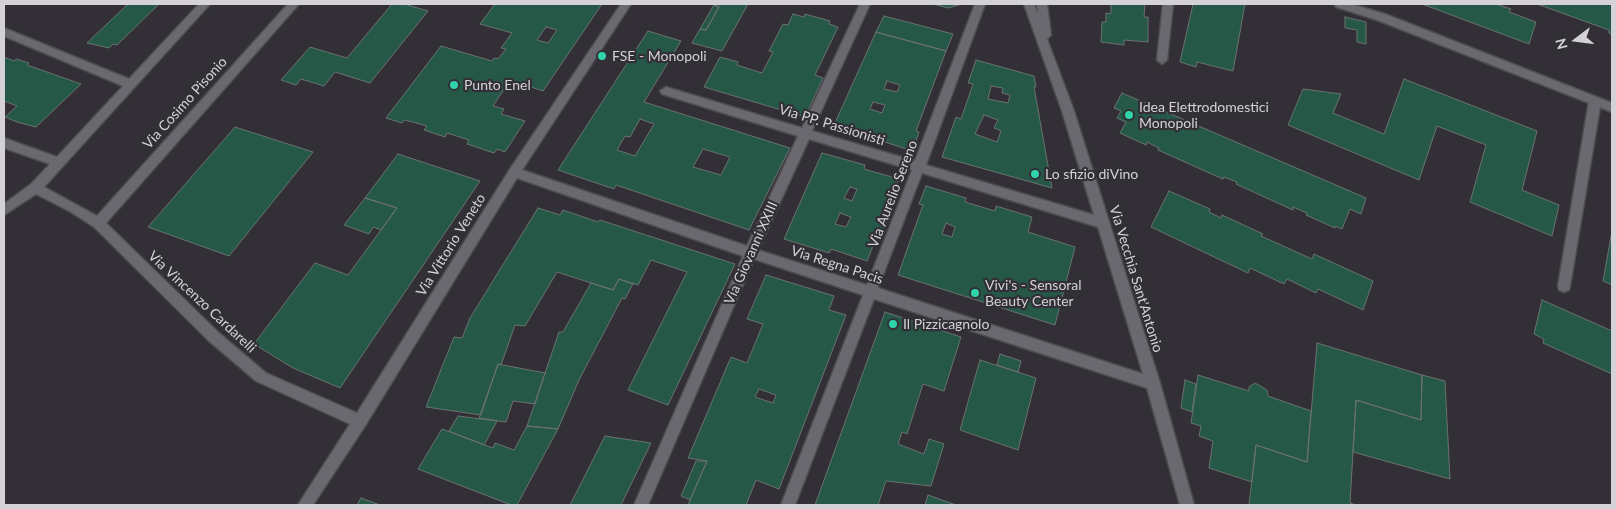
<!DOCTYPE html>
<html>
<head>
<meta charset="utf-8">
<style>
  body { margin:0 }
  #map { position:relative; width:1616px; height:509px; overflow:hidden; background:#323036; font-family:Lato,sans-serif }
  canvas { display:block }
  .frame { position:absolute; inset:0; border:5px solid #d4d2d6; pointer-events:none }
  .north { position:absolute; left:1551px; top:15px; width:50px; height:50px; -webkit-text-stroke:4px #323036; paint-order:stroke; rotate:255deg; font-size:14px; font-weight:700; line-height:20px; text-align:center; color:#d4d2d6 }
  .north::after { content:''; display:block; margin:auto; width:18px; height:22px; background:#d4d2d6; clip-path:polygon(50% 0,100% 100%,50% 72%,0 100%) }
</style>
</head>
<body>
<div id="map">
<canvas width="1616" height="509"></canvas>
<div class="frame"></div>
<div class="north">N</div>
</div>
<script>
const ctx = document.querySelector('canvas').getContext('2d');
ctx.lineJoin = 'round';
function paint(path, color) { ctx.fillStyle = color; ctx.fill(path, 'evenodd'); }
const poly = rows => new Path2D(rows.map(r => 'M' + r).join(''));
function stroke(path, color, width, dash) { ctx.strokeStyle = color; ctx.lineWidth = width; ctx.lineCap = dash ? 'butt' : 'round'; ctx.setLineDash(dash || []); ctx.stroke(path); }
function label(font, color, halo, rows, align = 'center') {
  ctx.font = font + ' Lato,sans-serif'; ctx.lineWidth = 4.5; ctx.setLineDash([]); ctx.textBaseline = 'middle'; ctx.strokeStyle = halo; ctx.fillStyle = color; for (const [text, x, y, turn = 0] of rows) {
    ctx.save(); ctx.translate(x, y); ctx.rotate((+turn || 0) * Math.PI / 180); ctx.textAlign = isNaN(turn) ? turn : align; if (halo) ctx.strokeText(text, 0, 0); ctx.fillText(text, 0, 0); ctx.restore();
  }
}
const building = poly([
  [128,4,159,4,117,45,113,44,109,48,87,43,128,4],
  [392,4,404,4,428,11,370,83,335,72,324,86,301,79,296,85,281,80,310,47,347,58,392,4],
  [495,4,602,4,543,91,510,80,493,106,504,109,501,114,525,121,505,152,497,149,494,153,467,144,469,140,447,133,445,137,424,130,427,126,405,120,402,123,386,118,441,46,492,61,494,58,498,59,506,49,501,48,512,33,480,24,495,4],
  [546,27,557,30,548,43,537,40,546,27],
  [713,4,748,4,722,51,692,43,700,29,706,30,719,7,713,4],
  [933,4,962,4,948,8,933,4],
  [1111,4,1145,4,1144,17,1148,17,1148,42,1124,40,1124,45,1101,42,1102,22,1106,22,1106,13,1111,14,1111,4],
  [1193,4,1245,4,1233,71,1197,62,1196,67,1180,62,1193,4],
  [1422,4,1496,4,1511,9,1509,12,1536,22,1529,44,1422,4],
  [1537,4,1612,4,1612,35,1609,33,1609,30,1537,4],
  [714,5,719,7,706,30,700,29,714,5],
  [793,14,804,17,805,14,830,21,829,24,838,27,815,75,823,78,805,117,704,87,720,57,738,62,737,65,762,73,773,52,769,51,783,24,788,25,793,14],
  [884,16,953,34,946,51,876,32,884,16],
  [1345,17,1366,22,1366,44,1357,42,1357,30,1345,28,1345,17],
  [648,31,681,41,644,102,790,148,749,230,616,185,614,189,558,170,648,31],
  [640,119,654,124,635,156,617,150,625,136,630,137,640,119],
  [703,149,730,157,721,175,693,167,703,149],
  [876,32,946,51,916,131,919,132,912,151,834,125,876,32],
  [887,81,900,85,897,92,884,89,887,81],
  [873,102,885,105,882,113,870,109,873,102],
  [4,57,14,61,16,59,29,63,27,65,81,84,36,127,17,122,5,117,17,106,4,101,4,57],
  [976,60,1034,76,1036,87,1034,87,1052,188,942,157,956,117,961,119,973,84,968,83,976,60],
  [991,86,1003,88,1002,93,1010,95,1008,103,988,99,991,86],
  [984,115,998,120,994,128,1001,131,997,142,975,134,984,115],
  [1404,79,1537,131,1522,190,1559,205,1552,236,1470,202,1486,145,1437,126,1419,180,1288,125,1303,89,1341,94,1333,113,1384,134,1404,79],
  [1122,93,1366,198,1361,214,1350,209,1342,229,1335,226,1335,228,1306,215,1307,213,1293,207,1293,210,1236,184,1237,182,1224,177,1223,179,1158,150,1159,148,1147,142,1146,145,1120,133,1126,122,1117,118,1121,111,1114,108,1122,93],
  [235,127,313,152,229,256,148,227,235,127],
  [822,153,865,165,864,169,899,179,887,208,891,210,883,232,879,231,867,261,831,249,829,253,784,239,822,153],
  [850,187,857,189,852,201,844,198,850,187],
  [840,213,851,217,846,227,835,224,840,213],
  [398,154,480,181,340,388,293,368,254,344,315,263,348,275,397,208,365,198,398,154],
  [926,186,966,198,965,202,995,211,996,206,1032,217,1028,232,1075,247,1055,325,898,275,923,205,919,204,926,186],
  [946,223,955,227,952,237,942,234,946,223],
  [1169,191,1210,209,1209,212,1221,218,1222,215,1263,234,1261,236,1312,259,1314,254,1373,281,1363,310,1318,289,1316,293,1287,279,1284,284,1250,268,1248,273,1151,227,1169,191],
  [365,198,397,208,381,230,373,227,369,234,344,225,365,198],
  [538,208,560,215,563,210,598,222,600,220,735,264,668,405,628,390,687,272,651,260,638,285,619,279,613,290,557,272,525,326,515,325,501,365,498,364,481,415,426,407,454,337,462,338,470,318,538,208],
  [1612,231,1612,285,1603,281,1612,231],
  [766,275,834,296,829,310,846,315,779,489,756,480,746,505,688,505,707,461,688,458,731,357,747,363,763,324,747,319,766,275],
  [759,389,776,395,773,403,755,397,759,389],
  [619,279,633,284,625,299,622,298,579,380,558,429,527,426,559,332,563,332,591,283,613,290,619,279],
  [1542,300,1612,331,1612,374,1543,343,1544,339,1534,334,1542,300],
  [885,312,961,337,944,391,923,384,907,434,902,432,898,444,924,454,929,439,944,444,931,486,886,481,878,505,815,505,885,312],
  [1317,343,1422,375,1421,420,1356,400,1350,503,1356,505,1249,505,1256,445,1307,462,1317,343],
  [1000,354,1021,361,1018,372,997,365,1000,354],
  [980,360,1036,378,1018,450,960,430,980,360],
  [498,364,545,373,535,404,513,401,506,422,479,418,498,364],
  [1198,375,1249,391,1249,387,1255,383,1267,390,1268,396,1311,411,1307,462,1256,445,1252,482,1209,468,1213,441,1199,436,1201,426,1191,423,1198,375],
  [1422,375,1445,381,1450,479,1353,452,1356,400,1421,420,1422,375],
  [1185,380,1196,384,1192,412,1181,408,1185,380],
  [458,416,497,421,484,445,449,431,458,416],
  [527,426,558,429,517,505,511,505,418,469,442,429,493,448,495,443,514,450,527,426],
  [605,436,651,443,621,505,570,505,605,436],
  [696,461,707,461,690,500,681,496,696,461],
  [928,495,956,505,925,505,928,495],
  [361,498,380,505,357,505,361,498]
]);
paint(building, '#265848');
stroke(building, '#6a726f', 1);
const minor = poly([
  [199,4,210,4,44,187,97,216,288,4,299,4,106,223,219,333,266,373,357,413,510,169,621,4,631,4,522,170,747,246,798,136,662,94,660,91,666,87,802,128,860,4,870,4,812,131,915,161,975,4,985,4,926,165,1094,215,1062,111,1024,4,1034,4,1038,14,1037,4,1047,4,1051,35,1047,39,1074,111,1160,383,1194,505,1180,505,1147,388,874,299,795,505,781,505,863,295,754,259,648,505,634,505,743,256,517,178,365,426,313,505,298,505,350,424,256,381,209,341,94,227,71,212,36,194,4,215,4,204,31,184,50,164,4,148,4,138,57,157,123,86,4,36,4,28,129,79,199,4],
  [809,139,912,170,867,285,758,250,809,139],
  [922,173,1098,227,1143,374,878,288,922,173],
  [1163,4,1173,4,1167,60,1162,64,1157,60,1163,4],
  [1595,97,1601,101,1570,286,1569,290,1564,292,1559,290,1558,286,1589,101,1595,97]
]);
const tertiary = poly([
  [1335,4,1351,4,1385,14,1612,103,1612,112,1377,20,1336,7,1335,4]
]);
stroke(minor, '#4e4c51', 3);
stroke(tertiary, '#4e4c51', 3);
paint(minor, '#6b6970');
paint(tertiary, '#6b6970');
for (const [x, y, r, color] of [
  [602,56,5,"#30d4aa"],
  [454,85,5,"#30d4aa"],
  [1129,115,5,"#30d4aa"],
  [1035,174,5,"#30d4aa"],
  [975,293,5,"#30d4aa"],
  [893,324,5,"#30d4aa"]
]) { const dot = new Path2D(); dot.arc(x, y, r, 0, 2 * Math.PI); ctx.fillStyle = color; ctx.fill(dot); stroke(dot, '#323036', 2); }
label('14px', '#d4d2d6', '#323036', [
  ["FSE - Monopoli",612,56],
  ["Punto Enel",464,85],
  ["Idea Elettrodomestici",1139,107],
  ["Monopoli",1139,123],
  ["Lo sfizio diVino",1045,174],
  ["Vivi's - Sensoral",985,285],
  ["Beauty Center",985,301],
  ["Il Pizzicagnolo",903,324]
], 'left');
label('14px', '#d4d2d6', '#323036', [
  ["Via Cosimo Pisonio",185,103,-48],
  ["Via PP. Passionisti",832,125,17],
  ["Via Aurelio Sereno",893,194,-69],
  ["Via Vittorio Veneto",451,245,-58],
  ["Via Giovanni XXIII",751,253,-66],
  ["Via Regna Pacis",837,265,18],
  ["Via Vecchia Sant'Antonio",1136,279,73],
  ["Via Vincenzo Cardarelli",202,302,43]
]);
</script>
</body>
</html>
